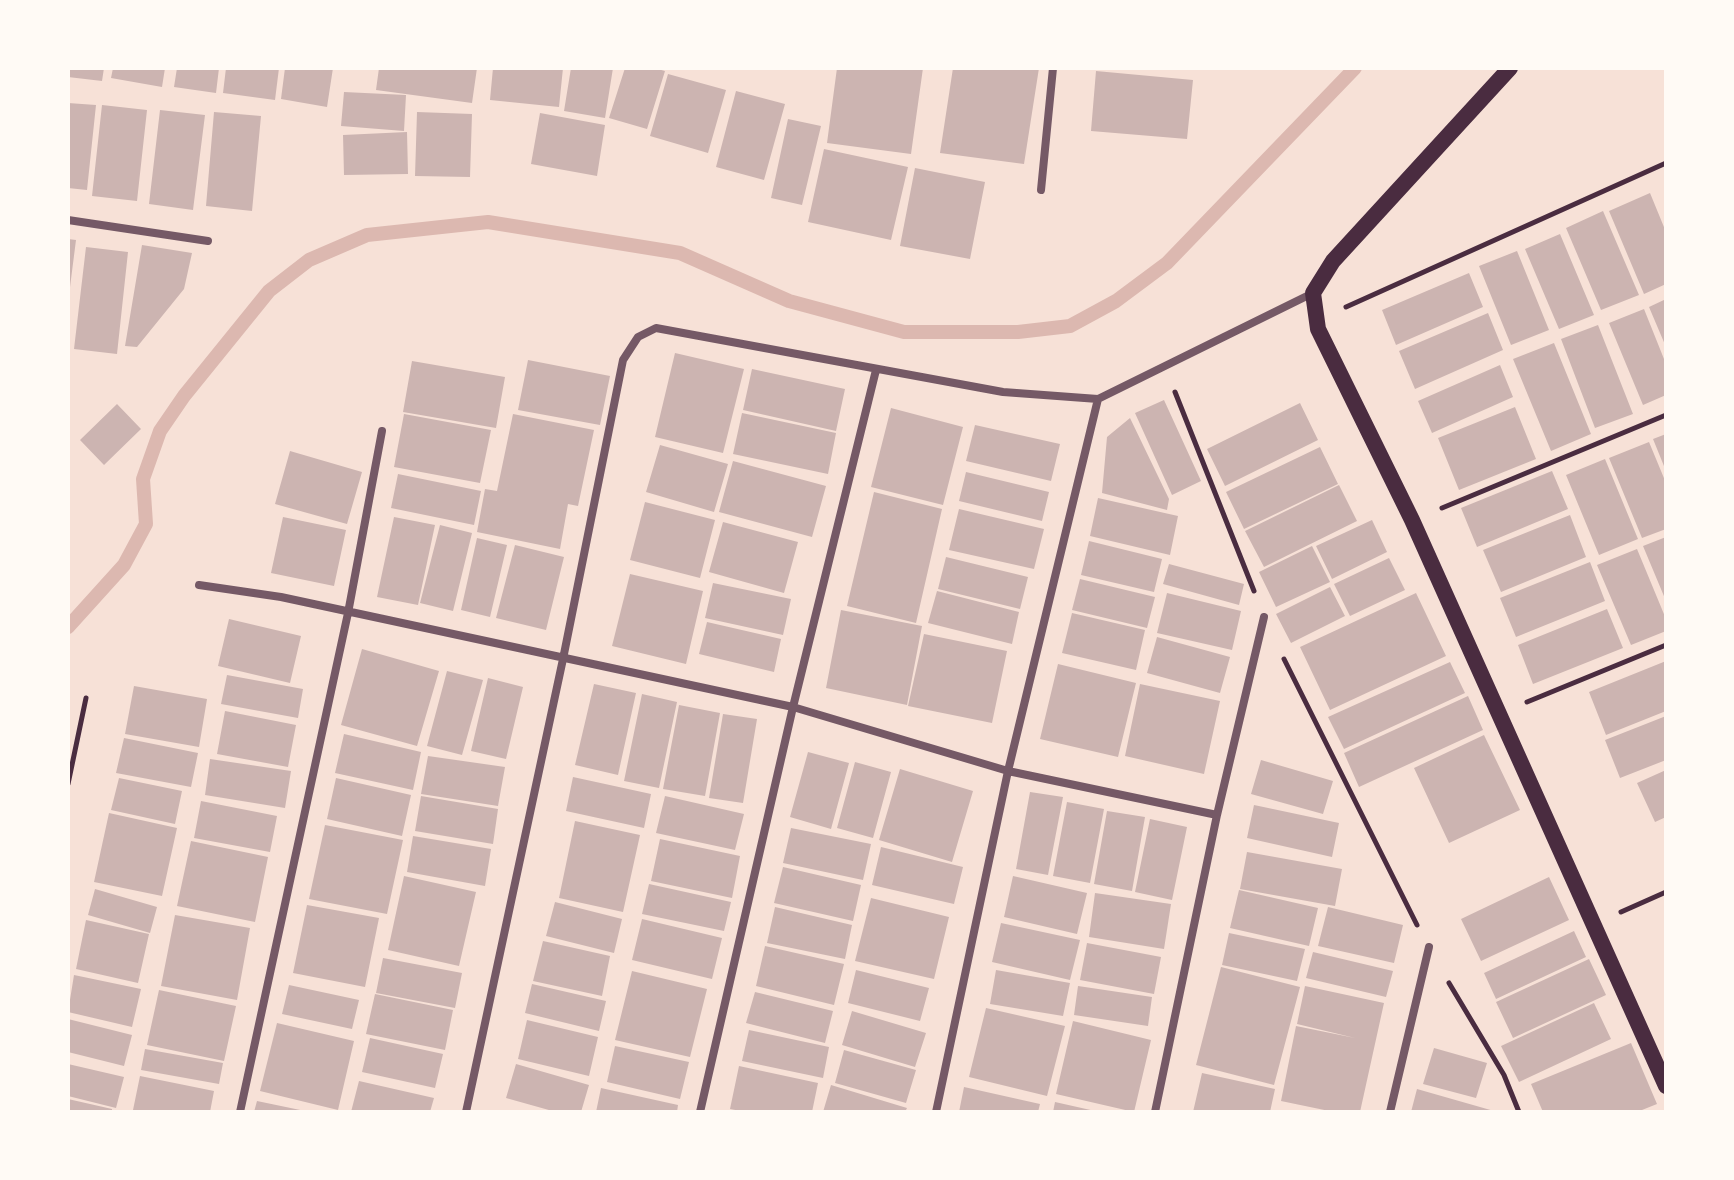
<!DOCTYPE html>
<html>
<head>
<meta charset="utf-8">
<style>
  body { margin:0 }
  #map { position:relative; width:1734px; height:1180px; overflow:hidden; background:#f7e1d7; font-family:"Source Sans 3",sans-serif }
  canvas { display:block }
  .frame { position:absolute; inset:0; border:70px solid #fffaf5; pointer-events:none }
</style>
</head>
<body>
<div id="map">
<canvas width="1734" height="1180"></canvas>
<div class="frame"></div>
</div>
<script>
const ctx = document.querySelector('canvas').getContext('2d');
ctx.lineJoin = 'round';
const poly = rows => new Path2D(rows.map(r => 'M' + r).join(''));
function stroke(path, color, width, dash) { ctx.strokeStyle = color; ctx.lineWidth = width; ctx.lineCap = dash ? 'butt' : 'round'; ctx.setLineDash(dash || []); ctx.stroke(path); }
function paint(path, color) { ctx.fillStyle = color; ctx.fill(path, 'evenodd'); }
stroke(poly([
  [68,627,124,565,146,524,143,479,160,431,184,396,269,291,309,260,367,235,488,222,680,253,789,301,904,332,1018,332,1070,326,1116,301,1167,263,1355,68]
]), '#dcb8b0', 14);
paint(poly([
  [68,68,104,68,102,81,68,77],
  [113,68,165,68,162,87,111,78],
  [177,68,219,68,216,93,174,87],
  [226,68,279,68,275,100,223,93],
  [285,68,333,68,327,107,281,99],
  [379,68,477,68,472,103,376,90],
  [493,68,563,68,559,107,490,100],
  [571,68,613,68,605,118,564,111],
  [625,68,654,68,665,71,647,129,609,118],
  [837,68,923,68,911,154,827,143],
  [953,68,1039,68,1024,164,940,153],
  [1096,71,1193,80,1187,139,1091,131],
  [668,74,726,90,708,153,650,136],
  [736,91,785,104,764,180,716,167],
  [344,92,406,95,404,131,341,126],
  [68,103,96,105,87,190,68,188],
  [102,105,147,110,137,201,92,196],
  [160,110,205,115,193,210,149,204],
  [214,112,261,116,252,211,206,206],
  [417,112,472,114,470,177,415,176],
  [540,113,605,125,597,176,531,164],
  [788,119,821,126,802,205,771,198],
  [407,132,408,174,344,175,343,135],
  [824,149,908,167,891,240,808,222],
  [915,168,985,182,970,259,900,246],
  [1650,193,1666,232,1666,284,1644,294,1609,211],
  [1603,211,1639,295,1601,310,1566,228],
  [1560,234,1594,315,1559,329,1525,249],
  [68,239,76,240,70,287,68,287],
  [142,245,192,253,184,289,137,347,125,346],
  [86,247,128,252,117,354,74,349],
  [1517,251,1549,330,1511,345,1479,266],
  [1469,273,1483,307,1396,345,1382,310],
  [1666,299,1666,347,1649,307],
  [1644,309,1666,364,1666,395,1643,405,1609,323],
  [1488,313,1503,350,1415,389,1399,351],
  [1598,325,1633,414,1595,428,1561,339],
  [1554,343,1591,434,1551,451,1513,359],
  [675,353,744,369,723,453,655,437],
  [528,360,610,376,600,425,518,410],
  [412,361,505,377,496,428,403,412],
  [1500,365,1513,397,1432,433,1418,401],
  [752,369,845,389,836,431,743,410],
  [1164,400,1201,481,1172,495,1135,413],
  [1300,403,1318,440,1225,486,1207,449],
  [117,404,141,429,104,465,80,440],
  [1515,407,1536,459,1459,490,1438,438],
  [891,408,963,427,943,505,871,487],
  [742,413,836,433,828,474,733,454],
  [404,414,491,430,480,483,394,467],
  [513,414,594,430,578,506,568,504,560,549,477,532,485,489,497,491],
  [1130,418,1169,499,1167,510,1102,493,1107,437],
  [975,425,1060,444,1051,481,966,461],
  [1666,434,1666,471,1653,439],
  [1649,442,1666,483,1666,529,1642,538,1609,458],
  [660,445,728,464,714,512,646,492],
  [1320,447,1338,484,1244,529,1226,492],
  [290,451,362,472,347,524,275,504],
  [1605,459,1638,539,1599,555,1566,475],
  [733,461,826,486,812,537,719,512],
  [1552,471,1568,509,1477,547,1461,508],
  [966,472,1049,492,1042,521,959,501],
  [398,474,481,491,474,525,391,508],
  [1339,485,1357,521,1264,567,1245,531],
  [874,492,942,509,916,623,847,606],
  [1098,498,1178,516,1170,555,1090,536],
  [645,502,715,520,700,578,630,560],
  [959,509,1044,529,1034,569,949,550],
  [1570,515,1586,557,1501,592,1483,550],
  [283,517,346,530,334,586,271,573],
  [394,517,435,525,418,605,377,597],
  [1372,520,1387,552,1332,579,1316,546],
  [723,522,798,542,784,593,709,572],
  [440,525,472,533,453,611,420,603],
  [1666,537,1666,601,1643,546],
  [477,538,507,545,490,617,461,610],
  [1089,541,1162,559,1154,592,1081,575],
  [515,545,564,557,546,630,496,618],
  [1312,546,1330,582,1276,607,1259,572],
  [1637,549,1666,619,1666,631,1631,645,1597,565],
  [946,557,1028,577,1020,609,938,589],
  [1389,558,1405,590,1350,616,1334,584],
  [1590,562,1605,601,1516,637,1500,598],
  [1169,564,1244,584,1239,605,1163,584],
  [630,574,703,591,686,664,612,646],
  [1080,579,1155,597,1147,628,1072,610],
  [713,583,791,599,783,635,705,618],
  [1330,587,1345,616,1291,643,1276,614],
  [937,591,1019,612,1012,644,928,623],
  [1167,593,1241,611,1232,650,1157,633],
  [1416,593,1446,656,1330,710,1300,647],
  [1607,609,1623,648,1533,684,1518,645],
  [841,610,922,626,907,705,826,688],
  [1072,613,1145,630,1136,670,1062,653],
  [229,619,301,636,290,683,218,666],
  [707,622,781,639,774,672,699,654],
  [924,634,1007,651,992,723,908,706],
  [1157,637,1230,657,1220,693,1147,673],
  [362,649,439,671,417,746,341,725],
  [1666,661,1666,711,1606,735,1589,692],
  [1450,662,1465,693,1344,749,1328,717],
  [1058,664,1136,683,1118,757,1040,739],
  [447,671,483,680,462,755,427,746],
  [227,675,303,689,298,718,221,704],
  [488,678,523,687,506,759,471,751],
  [594,684,636,693,618,775,575,765],
  [1140,684,1220,701,1204,774,1125,756],
  [134,686,207,699,199,747,125,734],
  [642,694,677,702,659,788,624,781],
  [1468,696,1483,730,1359,787,1344,753],
  [679,705,720,713,705,796,663,789],
  [225,711,296,725,288,767,217,754],
  [723,714,757,719,743,803,709,798],
  [1666,716,1666,760,1620,778,1605,740],
  [344,734,421,752,413,790,335,773],
  [1484,735,1520,810,1449,843,1414,768],
  [124,738,198,753,191,787,116,773],
  [808,752,849,763,831,829,790,817],
  [428,756,505,767,498,806,421,794],
  [210,759,291,771,285,808,205,795],
  [1261,760,1333,781,1323,814,1251,794],
  [855,762,891,772,873,838,837,828],
  [900,769,973,791,952,862,879,840],
  [1666,770,1666,817,1655,822,1637,783],
  [573,777,651,794,644,828,566,811],
  [119,778,182,791,175,824,111,810],
  [336,778,411,795,402,836,327,819],
  [1030,792,1063,797,1048,875,1016,869],
  [421,796,498,809,493,844,415,831],
  [665,796,744,814,735,850,656,833],
  [201,801,277,816,270,852,194,838],
  [1067,802,1104,809,1090,883,1053,876],
  [1254,805,1339,823,1332,857,1247,838],
  [1107,811,1145,817,1132,891,1094,884],
  [109,813,177,828,162,896,94,882],
  [1150,819,1187,827,1172,900,1135,892],
  [575,821,640,835,623,912,559,898],
  [325,825,403,840,387,914,309,899],
  [791,828,871,844,863,880,783,863],
  [413,836,491,849,485,886,407,872],
  [660,839,740,856,732,898,651,881],
  [191,841,268,857,255,922,177,906],
  [881,847,963,867,954,904,872,885],
  [1247,852,1342,869,1335,906,1240,889],
  [783,867,861,885,853,921,774,903],
  [404,876,476,892,459,966,388,950],
  [1013,876,1087,893,1077,934,1004,917],
  [1549,877,1569,920,1481,961,1461,919],
  [649,884,731,902,724,931,642,914],
  [95,889,157,907,150,933,88,915],
  [1239,890,1318,908,1309,946,1230,928],
  [1095,893,1171,904,1164,949,1089,937],
  [871,898,949,917,934,979,855,961],
  [555,902,622,919,614,953,546,936],
  [307,905,379,918,365,987,293,973],
  [775,907,852,925,845,959,767,943],
  [1328,907,1403,925,1394,963,1318,946],
  [175,915,250,928,237,1000,161,986],
  [642,919,722,938,712,979,632,960],
  [86,920,149,934,138,983,76,969],
  [1001,923,1080,940,1070,980,992,962],
  [1574,931,1586,957,1496,999,1484,973],
  [1229,933,1305,949,1297,981,1222,965],
  [543,941,610,956,602,996,533,981],
  [1087,943,1161,957,1154,994,1080,980],
  [765,946,844,964,834,1005,756,986],
  [1313,952,1393,971,1386,997,1306,978],
  [383,958,462,973,455,1008,376,993],
  [1589,959,1606,995,1513,1038,1496,1002],
  [1221,967,1300,987,1274,1085,1196,1065],
  [856,970,929,988,920,1021,848,1003],
  [996,970,1070,983,1063,1016,990,1004],
  [632,971,707,989,690,1057,615,1040],
  [74,975,141,989,132,1027,68,1012],
  [532,984,606,1001,599,1031,525,1013],
  [289,985,359,1000,352,1029,282,1014],
  [1078,986,1152,997,1148,1026,1074,1015],
  [1305,986,1384,1003,1360,1112,1334,1112,1281,1101,1296,1026,1355,1038,1297,1024],
  [159,990,236,1006,224,1061,147,1045],
  [755,992,833,1011,825,1043,746,1023],
  [375,994,453,1010,445,1050,366,1034],
  [1594,1003,1611,1039,1519,1082,1501,1046],
  [986,1008,1065,1026,1047,1096,969,1077],
  [852,1011,926,1033,915,1067,842,1045],
  [68,1019,132,1035,124,1066,68,1052],
  [527,1020,598,1037,589,1076,518,1059],
  [1073,1021,1151,1040,1134,1112,1056,1094],
  [277,1023,354,1041,338,1110,260,1091],
  [749,1030,829,1047,823,1078,742,1061],
  [370,1038,443,1054,435,1088,362,1072],
  [1631,1043,1657,1104,1637,1112,1543,1112,1531,1084],
  [615,1046,689,1062,680,1099,607,1082],
  [1434,1048,1487,1063,1476,1098,1423,1084],
  [145,1049,223,1063,219,1084,141,1070],
  [844,1050,916,1070,906,1103,835,1083],
  [68,1064,124,1077,116,1108,68,1096],
  [516,1064,589,1085,581,1112,556,1112,506,1098],
  [739,1066,818,1083,812,1112,746,1112,730,1109],
  [1202,1073,1275,1089,1270,1112,1193,1112],
  [140,1076,214,1091,210,1112,133,1110],
  [359,1081,434,1098,430,1112,351,1112],
  [831,1085,907,1108,905,1112,823,1112],
  [964,1087,1040,1104,1038,1112,959,1112],
  [601,1088,678,1105,677,1112,596,1112],
  [1417,1089,1494,1111,1494,1112,1411,1112],
  [68,1099,112,1109,112,1112,68,1112],
  [257,1101,305,1111,304,1112,254,1112],
  [1055,1102,1095,1111,1095,1112,1053,1112]
]), '#ccb4b1');
stroke(poly([
  [1346,307,1666,163],
  [1175,392,1254,591],
  [1442,508,1666,415],
  [1284,659,1417,925],
  [1527,702,1666,645],
  [68,784,86,698],
  [1621,912,1666,892],
  [1449,983,1504,1075,1519,1112]
]), '#4a2c40', 5);
stroke(poly([
  [1041,190,1053,68],
  [68,220,208,241],
  [199,585,281,597,793,707,1008,771,1217,815],
  [240,1112,348,613,382,431],
  [466,1112,563,659,623,360,638,337,656,328,1003,392,1098,399,1313,293],
  [700,1112,793,707,876,370],
  [936,1112,1008,771,1098,399],
  [1155,1112,1217,815,1264,617],
  [1390,1112,1429,947]
]), '#755966', 8);
stroke(poly([
  [1510,68,1333,261,1313,293,1318,329,1412,520,1666,1086]
]), '#4a2c40', 16);
</script>
</body>
</html>
